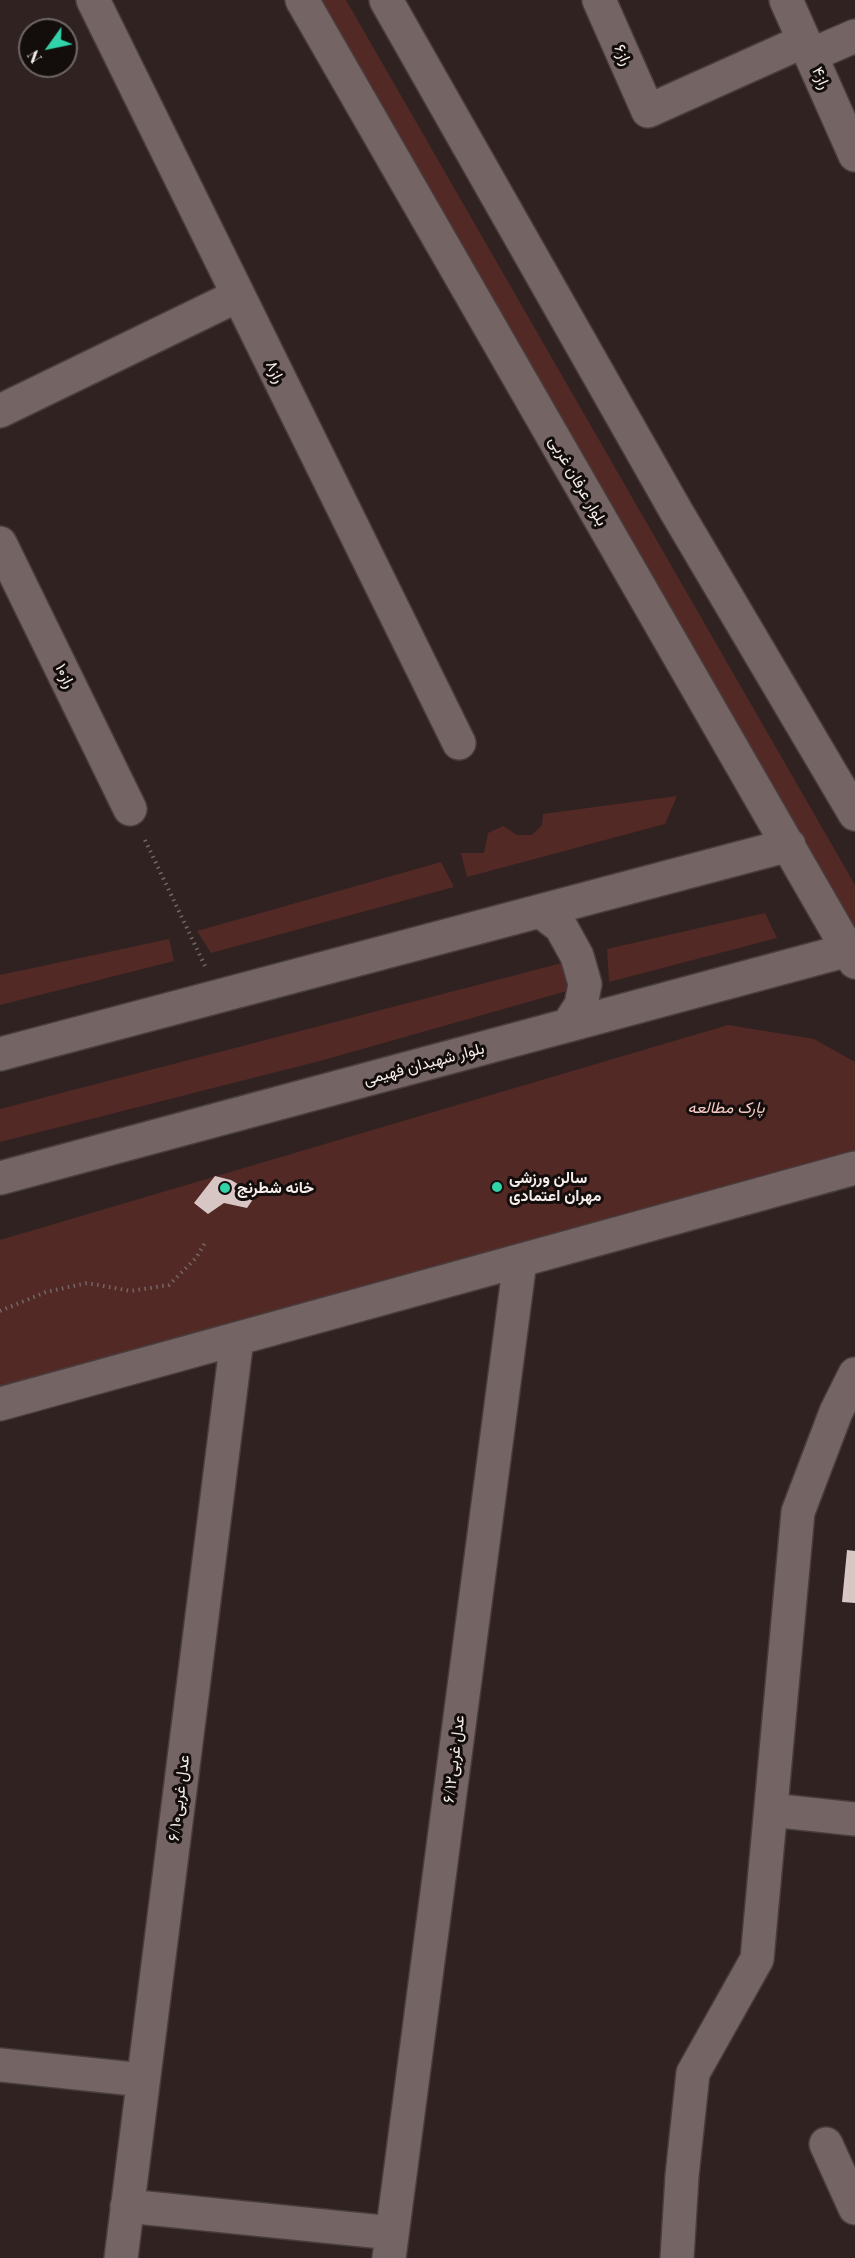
<!DOCTYPE html>
<html>
<head>
<meta charset="utf-8">
<style>
  body { margin:0 }
  #map { position:relative; width:855px; height:2258px; overflow:hidden; background:#2f2220; font-family:"Playfair Display",serif }
  canvas { display:block }
  .north { position:absolute; left:18px; top:18px; width:60px; height:60px; box-sizing:border-box; background:#130d0c; border:2px solid #6e6765; border-radius:50%; rotate:237deg; font-size:16px; font-weight:700; line-height:24px; text-align:center; color:#f6edeb }
  .north::after { content:''; display:block; margin:auto; width:21px; height:27px; background:#31d4a9; clip-path:polygon(50% 0,100% 100%,50% 72%,0 100%) }
</style>
</head>
<body>
<div id="map">
<canvas width="855" height="2258"></canvas>
<div class="north">N</div>
</div>
<script>
const ctx = document.querySelector('canvas').getContext('2d');
ctx.lineJoin = 'round';
function paint(path, color) { ctx.fillStyle = color; ctx.fill(path, 'evenodd'); }
const poly = rows => new Path2D(rows.map(r => 'M' + r).join(''));
function stroke(path, color, width, dash) { ctx.strokeStyle = color; ctx.lineWidth = width; ctx.lineCap = dash ? 'butt' : 'round'; ctx.setLineDash(dash || []); ctx.stroke(path); }
function label(font, color, halo, rows, align = 'center') {
  ctx.font = font + ' "Playfair Display",Vazirmatn,serif'; ctx.lineWidth = 6; ctx.setLineDash([]); ctx.textBaseline = 'middle'; ctx.strokeStyle = halo; ctx.fillStyle = color; for (const [text, x, y, turn = 0] of rows) {
    ctx.save(); ctx.translate(x, y); ctx.rotate((+turn || 0) * Math.PI / 180); ctx.textAlign = isNaN(turn) ? turn : align; if (halo) ctx.strokeText(text, 0, 0); ctx.fillText(text, 0, 0); ctx.restore();
  }
}
paint(poly([
  [318,0,346,0,855,885,855,936],
  [677,796,665,824,467,877,461,853,484,853,488,833,503,826,517,835,532,835,542,825,543,814],
  [441,862,454,887,211,953,197,931],
  [765,913,777,938,609,982,607,949],
  [169,939,174,961,0,1005,0,975],
  [562,963,574,989,320,1061,0,1142,0,1109],
  [728,1025,814,1039,855,1062,855,1156,0,1387,0,1240]
]), '#532926');
paint(poly([
  [215,1176,231,1180,256,1195,247,1208,224,1203,208,1214,194,1203],
  [847,1550,855,1551,855,1603,842,1602]
]), '#d8c6c4');
const minor = poly([
  [93,0,459,743],
  [302,0,855,962],
  [386,0,676,511,855,814],
  [599,0,648,111,804,41],
  [786,0,855,155],
  [811,55,855,36],
  [0,411,237,296],
  [0,543,130,809],
  [540,911,561,927,577,956,585,984,581,1005,568,1025],
  [0,1054,789,845],
  [0,1178,848,950],
  [0,1404,855,1168],
  [771,1810,855,1819],
  [0,2065,143,2080],
  [826,2144,855,2208],
  [127,2206,392,2233],
  [121,2258,237,1339],
  [389,2258,520,1261],
  [677,2258,682,2176,693,2073,757,1959,798,1512,836,1412,855,1374]
]);
stroke(minor, '#483d3c', 36);
stroke(poly([
  [145,840,205,966],
  [0,1311,46,1292,87,1283,131,1291,169,1285,196,1258,205,1243]
]), '#736765', 4, [1.5, 4.5]);
stroke(minor, '#746463', 33);
for (const [x, y, r, color] of [
  [497,1187,6,"#31d4a9"],
  [225,1188,6,"#31d4a9"]
]) { const dot = new Path2D(); dot.arc(x, y, r, 0, 2 * Math.PI); ctx.fillStyle = color; ctx.fill(dot); stroke(dot, '#130d0c', 2); }
label('16px', '#f6edeb', '#130d0c', [
  ["راز۶",623,55,66],
  ["راز۴",821,78,66],
  ["راز۸",275,372,64],
  ["بلوار عرفان غربی",578,481,60],
  ["راز۱۰",65,676,64],
  ["بلوار شهیدان فهیمی",424,1064,-15],
  ["۶/۱۲عدل غربی",454,1759,-83],
  ["۶/۱۰عدل غربی",179,1798,-83]
]);
label('italic 16px', '#f7cac5', '#130d0c', [
  ["پارک مطالعه",726,1108]
]);
label('bold 16px', '#f6edeb', '#130d0c', [
  ["سالن ورزشی",509,1178],
  ["مهران اعتمادی",509,1196],
  ["خانه شطرنج",237,1188]
], 'left');
</script>
</body>
</html>
